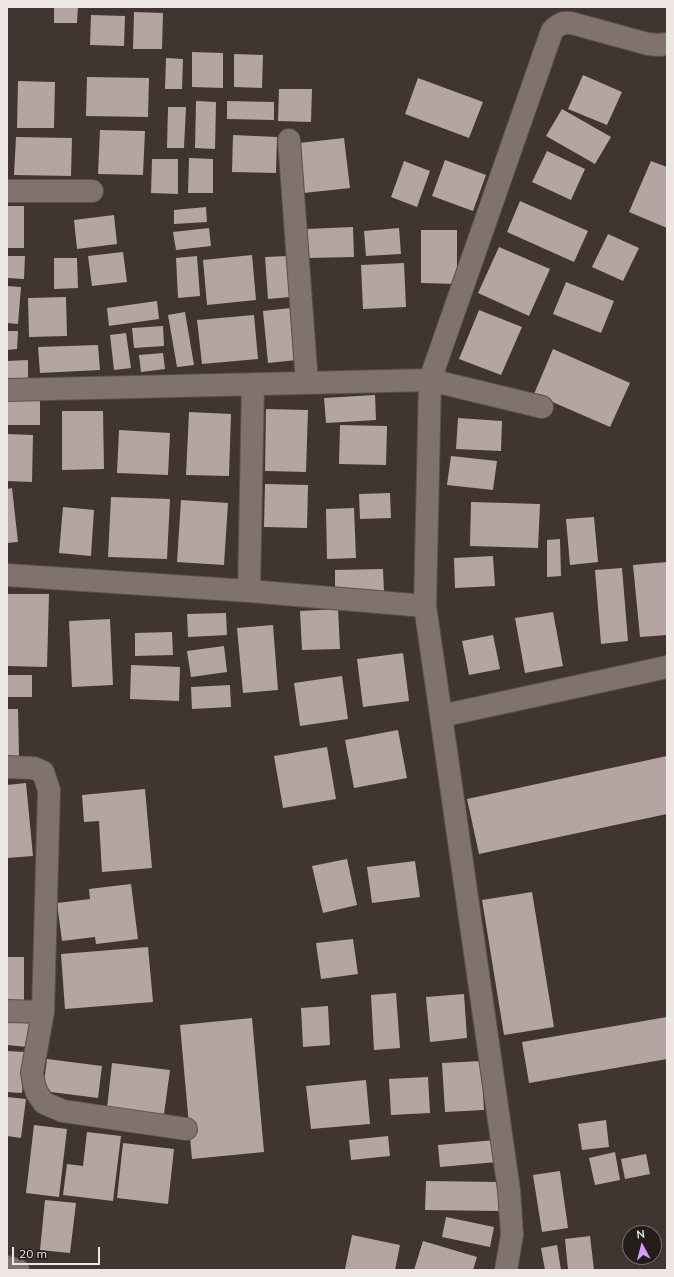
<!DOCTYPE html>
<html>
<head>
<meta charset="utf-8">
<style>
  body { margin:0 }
  #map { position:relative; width:674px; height:1277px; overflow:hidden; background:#40352f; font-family:Mulish,sans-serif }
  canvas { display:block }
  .frame { position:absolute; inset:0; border:8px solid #eee6e3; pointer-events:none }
  .north { position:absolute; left:622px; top:1225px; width:40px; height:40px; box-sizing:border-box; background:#231d1b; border:1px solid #746d6b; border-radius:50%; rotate:353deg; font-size:11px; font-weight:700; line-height:16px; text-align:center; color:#eee6e3 }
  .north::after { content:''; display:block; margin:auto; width:14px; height:18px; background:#d59bfb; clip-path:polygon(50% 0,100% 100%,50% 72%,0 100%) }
  .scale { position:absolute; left:12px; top:1247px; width:88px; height:18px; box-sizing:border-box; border:2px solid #eee6e3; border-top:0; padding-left:5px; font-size:12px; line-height:14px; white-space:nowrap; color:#eee6e3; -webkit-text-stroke:3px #231d1b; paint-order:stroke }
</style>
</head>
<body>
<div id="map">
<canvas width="674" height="1277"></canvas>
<div class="frame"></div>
<div class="north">N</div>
<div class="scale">20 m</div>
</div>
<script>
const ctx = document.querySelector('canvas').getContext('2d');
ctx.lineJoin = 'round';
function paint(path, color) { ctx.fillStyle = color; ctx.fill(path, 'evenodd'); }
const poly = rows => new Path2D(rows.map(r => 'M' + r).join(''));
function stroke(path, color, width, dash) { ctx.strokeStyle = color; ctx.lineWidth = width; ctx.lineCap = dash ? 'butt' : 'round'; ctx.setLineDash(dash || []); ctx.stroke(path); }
paint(poly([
  [54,7,78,7,77,23,54,23],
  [134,12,163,13,162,49,133,49],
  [91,15,125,16,124,46,90,45],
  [192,52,223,53,223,88,192,87],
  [234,54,263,55,262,88,234,87],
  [166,58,183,59,182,89,165,89],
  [583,75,622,92,607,125,568,109],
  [87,77,149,78,148,117,86,116],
  [418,78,483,102,469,138,405,114],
  [18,81,55,82,54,128,17,128],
  [279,89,312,89,311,122,278,121],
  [196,101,216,102,215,149,195,148],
  [227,101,274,102,274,120,227,119],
  [168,107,186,107,184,148,167,148],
  [562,109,611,137,595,164,546,136],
  [100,130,145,131,143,175,98,174],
  [233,135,277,137,276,173,232,172],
  [16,137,72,138,71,176,14,175],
  [344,138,350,188,304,193,299,143],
  [547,151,585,169,571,200,532,182],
  [189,158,213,159,213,193,188,193],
  [152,159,178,159,178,194,151,193],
  [445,160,486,175,473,211,432,196],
  [404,161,430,171,417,207,391,197],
  [651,161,667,167,667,228,629,212],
  [520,201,588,231,574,262,507,232],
  [7,206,24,206,24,248,7,248],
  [206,207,207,222,174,224,174,210],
  [114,215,117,244,77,249,74,220],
  [353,227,354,257,307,258,306,229],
  [209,228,211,246,176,250,173,232],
  [399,228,401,254,366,256,364,231],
  [421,230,457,230,457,284,421,283],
  [608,234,639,248,623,281,592,267],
  [499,247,550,269,529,316,478,293],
  [123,252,127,282,92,286,88,256],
  [252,255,256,300,207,305,203,260],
  [7,256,25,256,24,279,7,278],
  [197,256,200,296,178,298,176,258],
  [288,256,290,297,268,299,265,257],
  [54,258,77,258,78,288,54,289],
  [404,263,406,307,363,309,361,265],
  [566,282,614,301,601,333,553,314],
  [7,286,21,287,18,324,7,323],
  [66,297,67,336,29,337,28,298],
  [157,301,159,319,109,326,107,308],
  [291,308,297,360,268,363,263,311],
  [479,310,522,327,501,375,459,359],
  [185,312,194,365,177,367,168,315],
  [254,315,258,359,202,364,197,320],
  [163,326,164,346,134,348,132,328],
  [7,331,18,331,17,349,7,350],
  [126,333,131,368,114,370,110,335],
  [98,345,100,370,40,373,38,347],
  [553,349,630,383,610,427,534,394],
  [163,353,165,369,141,372,139,355],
  [28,360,28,378,7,379,7,361],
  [375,395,376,420,326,423,324,398],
  [7,399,40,399,40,425,7,425],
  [266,409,308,410,306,472,265,471],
  [62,411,103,411,104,469,62,470],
  [189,412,231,414,229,476,186,475],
  [458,418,502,421,501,451,456,449],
  [340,425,387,426,386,465,339,464],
  [119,430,170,433,168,475,117,473],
  [7,434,33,435,32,482,7,481],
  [451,456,497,461,493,490,447,485],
  [265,484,308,485,307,528,264,527],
  [12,488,18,542,7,543,7,489],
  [390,493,391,518,360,519,359,494],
  [111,497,170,499,167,559,108,557],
  [181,500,228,503,224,565,177,562],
  [471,502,540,504,538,548,470,546],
  [63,507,94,510,91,556,59,553],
  [354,508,356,558,327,559,326,509],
  [594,517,598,562,570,565,566,519],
  [560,539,561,576,547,577,547,540],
  [493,556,495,586,455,588,454,558],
  [667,562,667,635,640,637,633,565],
  [622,568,628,641,601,644,595,570],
  [383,569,384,591,335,592,335,570],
  [7,594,49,594,47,667,7,666],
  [338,609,340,649,302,650,300,611],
  [553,612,563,666,525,673,515,618],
  [226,613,227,635,188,637,187,614],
  [110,619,113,685,72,687,69,621],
  [273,625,278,690,243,693,237,628],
  [172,632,173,655,135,656,135,633],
  [493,635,500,669,469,675,462,641],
  [224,646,227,672,191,677,187,651],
  [403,653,409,701,363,707,357,659],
  [131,665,180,667,179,701,130,699],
  [7,675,32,675,32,697,7,697],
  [342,676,348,719,300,726,294,683],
  [230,685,231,707,192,709,191,687],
  [7,709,18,709,19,756,7,756],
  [398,730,407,778,354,788,345,740],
  [327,747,336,799,283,808,274,756],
  [667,756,667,814,479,854,467,799],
  [26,783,33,856,7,858,7,785],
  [145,789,152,868,102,872,99,821,84,822,82,795],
  [347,859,357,905,323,913,312,866],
  [415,861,420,897,372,903,367,867],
  [131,884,138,939,96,944,95,937,62,941,57,903,90,899,89,889],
  [532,892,554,1027,504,1035,482,900],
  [353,939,358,974,321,979,316,943],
  [148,947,153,1002,65,1009,61,954],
  [7,957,24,957,24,1002,7,1002],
  [396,993,400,1048,374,1050,371,995],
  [464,994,467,1038,430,1042,426,997],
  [328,1006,330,1045,303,1047,301,1008],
  [7,1017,31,1018,28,1047,7,1045],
  [667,1017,667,1059,529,1083,522,1042],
  [252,1018,264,1152,192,1159,180,1025],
  [7,1051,25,1052,22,1093,7,1092],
  [47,1059,102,1066,98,1098,43,1091],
  [481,1061,484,1110,445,1112,442,1063],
  [112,1063,170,1070,164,1114,107,1108],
  [428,1077,430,1113,391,1115,389,1079],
  [366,1080,370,1124,311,1129,306,1086],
  [7,1097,26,1099,21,1138,7,1136],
  [606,1120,609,1147,582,1150,578,1124],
  [34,1125,67,1129,59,1197,26,1193],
  [87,1132,121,1136,113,1201,63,1195,67,1164,83,1166],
  [388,1136,390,1156,351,1160,349,1140],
  [496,1140,497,1162,440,1167,438,1145],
  [123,1143,174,1149,168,1204,117,1198],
  [615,1152,620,1180,595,1185,589,1158],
  [646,1154,650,1174,625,1179,621,1159],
  [560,1171,568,1228,542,1232,533,1175],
  [426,1181,499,1182,499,1211,425,1210],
  [45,1200,76,1203,70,1253,40,1250],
  [446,1217,494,1227,490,1247,442,1237],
  [352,1235,400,1245,395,1270,345,1269],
  [590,1236,594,1270,568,1270,565,1239],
  [423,1241,477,1257,473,1270,414,1270],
  [557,1245,561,1270,545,1270,541,1248]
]), '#b4a4a2');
const minor = poly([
  [289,140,307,383],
  [7,191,92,191],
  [7,390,430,380,425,606,441,716,667,667],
  [542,407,430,380,552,31,556,27,563,23,571,23,648,44,659,45,667,44],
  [7,575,249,591,425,606],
  [249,591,253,384],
  [441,716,509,1190,512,1235,506,1270],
  [7,767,34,768,43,772,49,790,43,1012,32,1073,34,1084,37,1093,44,1103,63,1111,186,1129],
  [7,1011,43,1012],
  [7,1267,18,1270]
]);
stroke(minor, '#5a514c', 24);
stroke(minor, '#80736d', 22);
</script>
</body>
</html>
